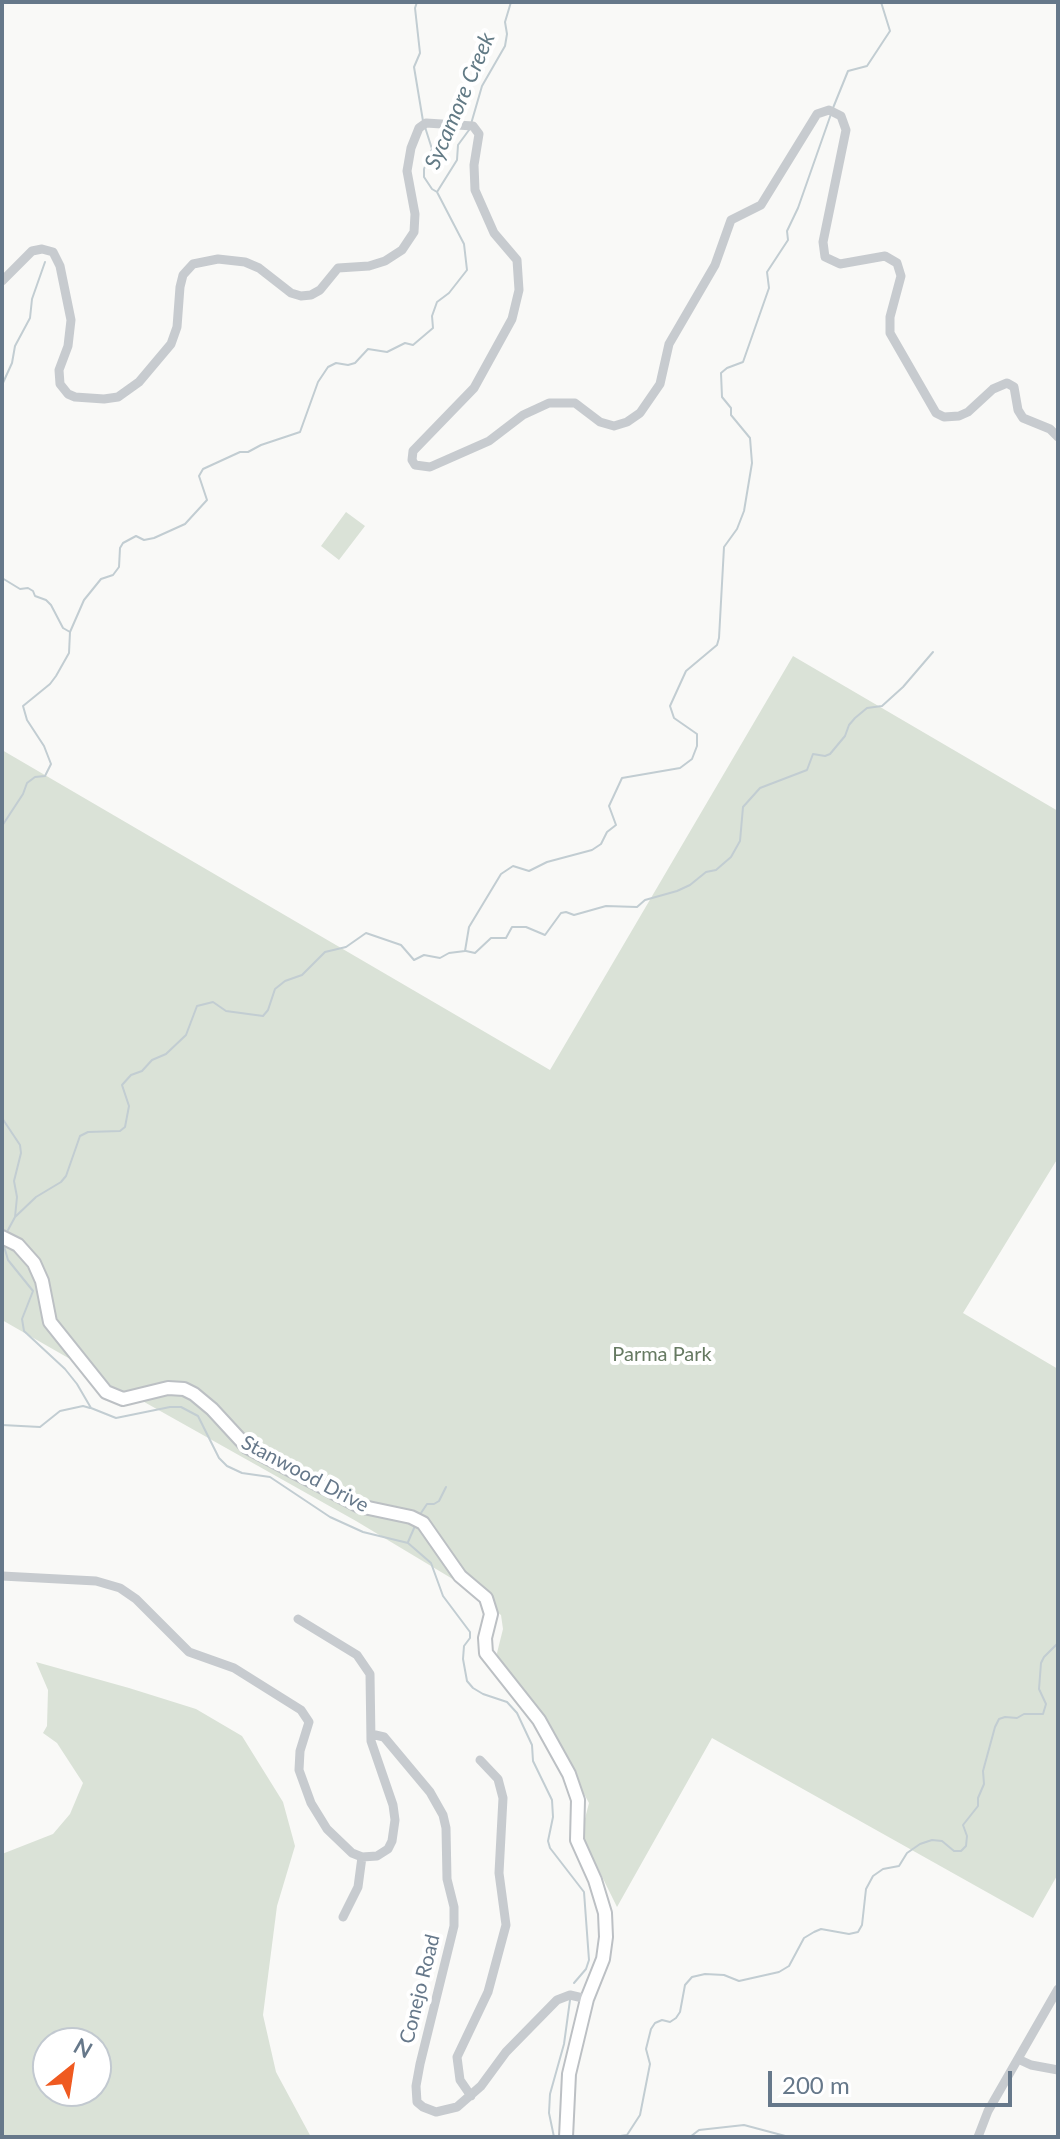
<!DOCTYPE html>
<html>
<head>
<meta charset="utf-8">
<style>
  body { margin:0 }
  #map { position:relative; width:1060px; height:2139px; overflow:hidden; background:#f9f9f7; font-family:Lato,sans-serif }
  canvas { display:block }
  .frame { position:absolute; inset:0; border:4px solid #66788a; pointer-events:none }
  .north { position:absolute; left:32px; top:2027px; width:80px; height:80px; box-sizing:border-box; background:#fff; border:2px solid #c2c9d0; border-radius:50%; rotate:30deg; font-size:22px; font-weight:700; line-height:32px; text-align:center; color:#66788a }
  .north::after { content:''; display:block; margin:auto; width:28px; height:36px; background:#ef5a21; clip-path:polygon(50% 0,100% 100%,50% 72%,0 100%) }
  .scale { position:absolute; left:768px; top:2071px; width:244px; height:36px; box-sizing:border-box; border:4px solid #66788a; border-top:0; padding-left:10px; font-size:24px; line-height:28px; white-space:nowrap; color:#66788a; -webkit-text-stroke:6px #fff; paint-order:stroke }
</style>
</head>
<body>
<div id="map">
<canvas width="1060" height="2139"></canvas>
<div class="frame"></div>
<div class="north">N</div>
<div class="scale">200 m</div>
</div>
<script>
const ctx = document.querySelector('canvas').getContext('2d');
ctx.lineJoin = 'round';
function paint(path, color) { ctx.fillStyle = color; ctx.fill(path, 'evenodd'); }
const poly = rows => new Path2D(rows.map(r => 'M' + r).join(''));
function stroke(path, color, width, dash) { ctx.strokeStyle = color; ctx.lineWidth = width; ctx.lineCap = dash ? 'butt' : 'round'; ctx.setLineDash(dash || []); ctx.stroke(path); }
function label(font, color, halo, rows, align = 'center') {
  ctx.font = font + ' Lato,sans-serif'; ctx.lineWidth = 8; ctx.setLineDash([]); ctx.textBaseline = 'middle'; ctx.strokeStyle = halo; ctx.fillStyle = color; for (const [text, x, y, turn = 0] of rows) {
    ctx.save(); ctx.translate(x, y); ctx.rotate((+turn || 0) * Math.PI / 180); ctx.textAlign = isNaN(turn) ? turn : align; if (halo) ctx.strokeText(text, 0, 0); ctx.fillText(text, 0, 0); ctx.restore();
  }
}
paint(poly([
  [346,512,365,526,339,560,321,546],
  [793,656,1058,811,1058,1158,963,1313,1058,1369,1058,1874,1033,1918,712,1738,617,1907,581,1834,589,1803,555,1740,499,1668,497,1653,503,1629,501,1615,451,1578,356,1521,130,1394,117,1398,98,1375,2,1320,2,750,550,1070],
  [36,1662,129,1688,196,1709,242,1736,283,1802,295,1846,277,1906,263,2015,276,2072,311,2137,2,2137,2,1854,53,1834,70,1814,83,1783,57,1743,43,1733,47,1726,48,1690],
  [48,2043,96,2043,96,2091,48,2091]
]), '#dae2d7');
stroke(poly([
  [417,2,415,8,420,53,414,67,423,121],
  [833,108,848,71,867,66,890,31,881,2],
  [471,124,482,86,505,46,507,34,505,22,511,2],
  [425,127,432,149,424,169,424,177,432,189,437,192],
  [2,385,12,363,15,346,30,318,32,299,45,262],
  [2,578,20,589,28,588,33,591,35,596,46,600,51,605,63,628,70,632],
  [2,826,23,794,27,783,35,777,45,776,51,764,44,746,27,720,23,706,50,684,56,676,69,653,70,632,84,600,101,579,113,575,119,567,120,548,123,543,136,536,144,540,154,538,185,524,207,500,199,476,203,469,240,452,248,452,261,445,300,432,318,382,328,367,336,363,348,365,355,363,368,349,387,352,405,343,413,345,433,328,432,316,437,302,449,293,467,270,464,244,437,192,457,160,458,145,469,130],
  [466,951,475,953,491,938,506,938,512,927,526,927,545,935,561,913,566,912,574,915,606,906,637,907,645,900,677,891,690,885,706,872,716,870,731,857,740,841,743,807,760,788,807,770,813,754,825,756,830,754,845,736,849,725,855,718,867,708,882,706,903,687,933,652],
  [2,1118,20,1145,21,1153,14,1181,17,1197,15,1217,8,1230],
  [15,1217,36,1197,61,1182,66,1176,80,1136,88,1132,120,1131,125,1127,129,1106,122,1085,131,1075,142,1071,152,1060,166,1054,186,1035,197,1006,213,1002,226,1011,263,1016,268,1010,275,989,285,981,302,975,325,952,346,947,366,933,401,945,414,960,424,955,440,958,449,953,465,951,469,927,501,874,513,866,529,871,547,862,592,850,601,844,607,832,616,825,609,806,622,778,680,768,692,759,697,746,697,734,674,718,670,706,686,671,717,645,719,638,724,547,737,529,744,511,752,463,750,438,731,415,731,408,722,397,721,373,727,368,743,362,769,288,767,272,788,240,787,231,798,208,831,114],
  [4,1246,8,1260,33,1291,22,1319,24,1331,65,1369,77,1384,91,1408,116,1418,170,1407,181,1407,198,1416,219,1458,227,1466,242,1473,270,1477,330,1517,363,1532,408,1543,431,1563,443,1596,470,1632,470,1638,464,1646,463,1659,467,1681,473,1688,483,1694,507,1702,517,1713,532,1745,533,1761,552,1800,553,1817,548,1841,550,1848,584,1892,589,1960,586,1969,574,1983],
  [2,1425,40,1427,60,1411,83,1406,90,1408],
  [421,1513,427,1504,434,1504,439,1501,446,1487],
  [408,1542,415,1526],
  [554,2137,549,2113,550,2094,564,2044,570,2000],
  [614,2137,627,2135,640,2115,650,2064,646,2049,651,2029,655,2023,662,2020,670,2022,676,2018,680,2012,685,1985,692,1977,705,1974,724,1975,739,1981,779,1972,789,1966,804,1938,814,1932,821,1929,849,1934,858,1932,862,1925,866,1889,873,1876,883,1869,899,1866,907,1853,920,1844,932,1840,942,1841,954,1851,961,1851,966,1846,967,1836,963,1825,978,1806,978,1798,984,1784,983,1771,995,1727,999,1719,1005,1717,1017,1718,1024,1714,1043,1714,1046,1704,1039,1689,1041,1663,1044,1657,1058,1643],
  [690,2137,699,2130,744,2125,789,2137]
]), '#c2cdd2', 2);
const major = poly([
  [2,1237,18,1245,34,1263,42,1281,50,1322,106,1392,123,1399,168,1388,184,1389,194,1394,212,1409,247,1447,359,1506,411,1517,423,1523,460,1576,486,1598,491,1614,485,1638,486,1653,539,1720,569,1774,578,1800,577,1840,595,1880,605,1913,606,1937,603,1959,587,1999,569,2074,566,2137]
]);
stroke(major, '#bcc0c4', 16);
stroke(poly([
  [2,281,32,251,42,249,53,252,60,266,71,320,68,346,59,370,60,384,68,394,75,397,104,399,118,397,139,382,171,344,177,327,180,287,183,275,193,264,218,259,245,262,259,268,291,293,301,296,311,295,320,290,338,268,369,266,385,261,402,250,414,232,415,214,407,171,411,148,419,128,426,123,473,126,479,134,474,165,475,190,494,233,517,260,519,290,512,319,474,388,413,451,412,460,415,465,430,467,489,441,523,415,549,403,575,403,600,422,614,426,627,422,640,413,660,384,669,344,715,265,731,220,761,205,817,114,829,110,841,116,846,130,823,242,825,257,840,264,885,256,897,263,901,276,890,317,890,333,936,413,944,417,959,416,968,412,993,389,1007,383,1014,387,1018,410,1023,418,1050,429,1058,437],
  [2,1576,96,1581,120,1588,136,1599,189,1652,234,1668,301,1710,309,1722,300,1751,299,1770,311,1803,327,1829,352,1853,362,1857,377,1856,388,1849,392,1841,395,1820,393,1805,371,1741,370,1674,357,1655,298,1619],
  [371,1734,384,1737,430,1792,443,1815,446,1828,447,1879,454,1907,454,1926,420,2064,416,2086,417,2102,423,2107,436,2112,457,2107,481,2086,506,2052,557,2000,570,1995,587,1999],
  [343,1917,358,1887,362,1857],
  [1018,2059,1031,2065,1058,2070],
  [471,2096,460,2080,457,2057,488,1992,506,1925,499,1873,503,1798,498,1779,480,1760],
  [978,2137,988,2111,1058,1989]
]), '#c7cbcf', 9);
stroke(major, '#fff', 12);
label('20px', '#667a62', '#fff', [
  ["Parma Park",662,1355]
]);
label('20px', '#66788a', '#fff', [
  ["Stanwood Drive",305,1474,28],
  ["Conejo Road",420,1989,-76]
]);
label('italic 22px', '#627a85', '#fff', [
  ["Sycamore Creek",460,101,-67]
]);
</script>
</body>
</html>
